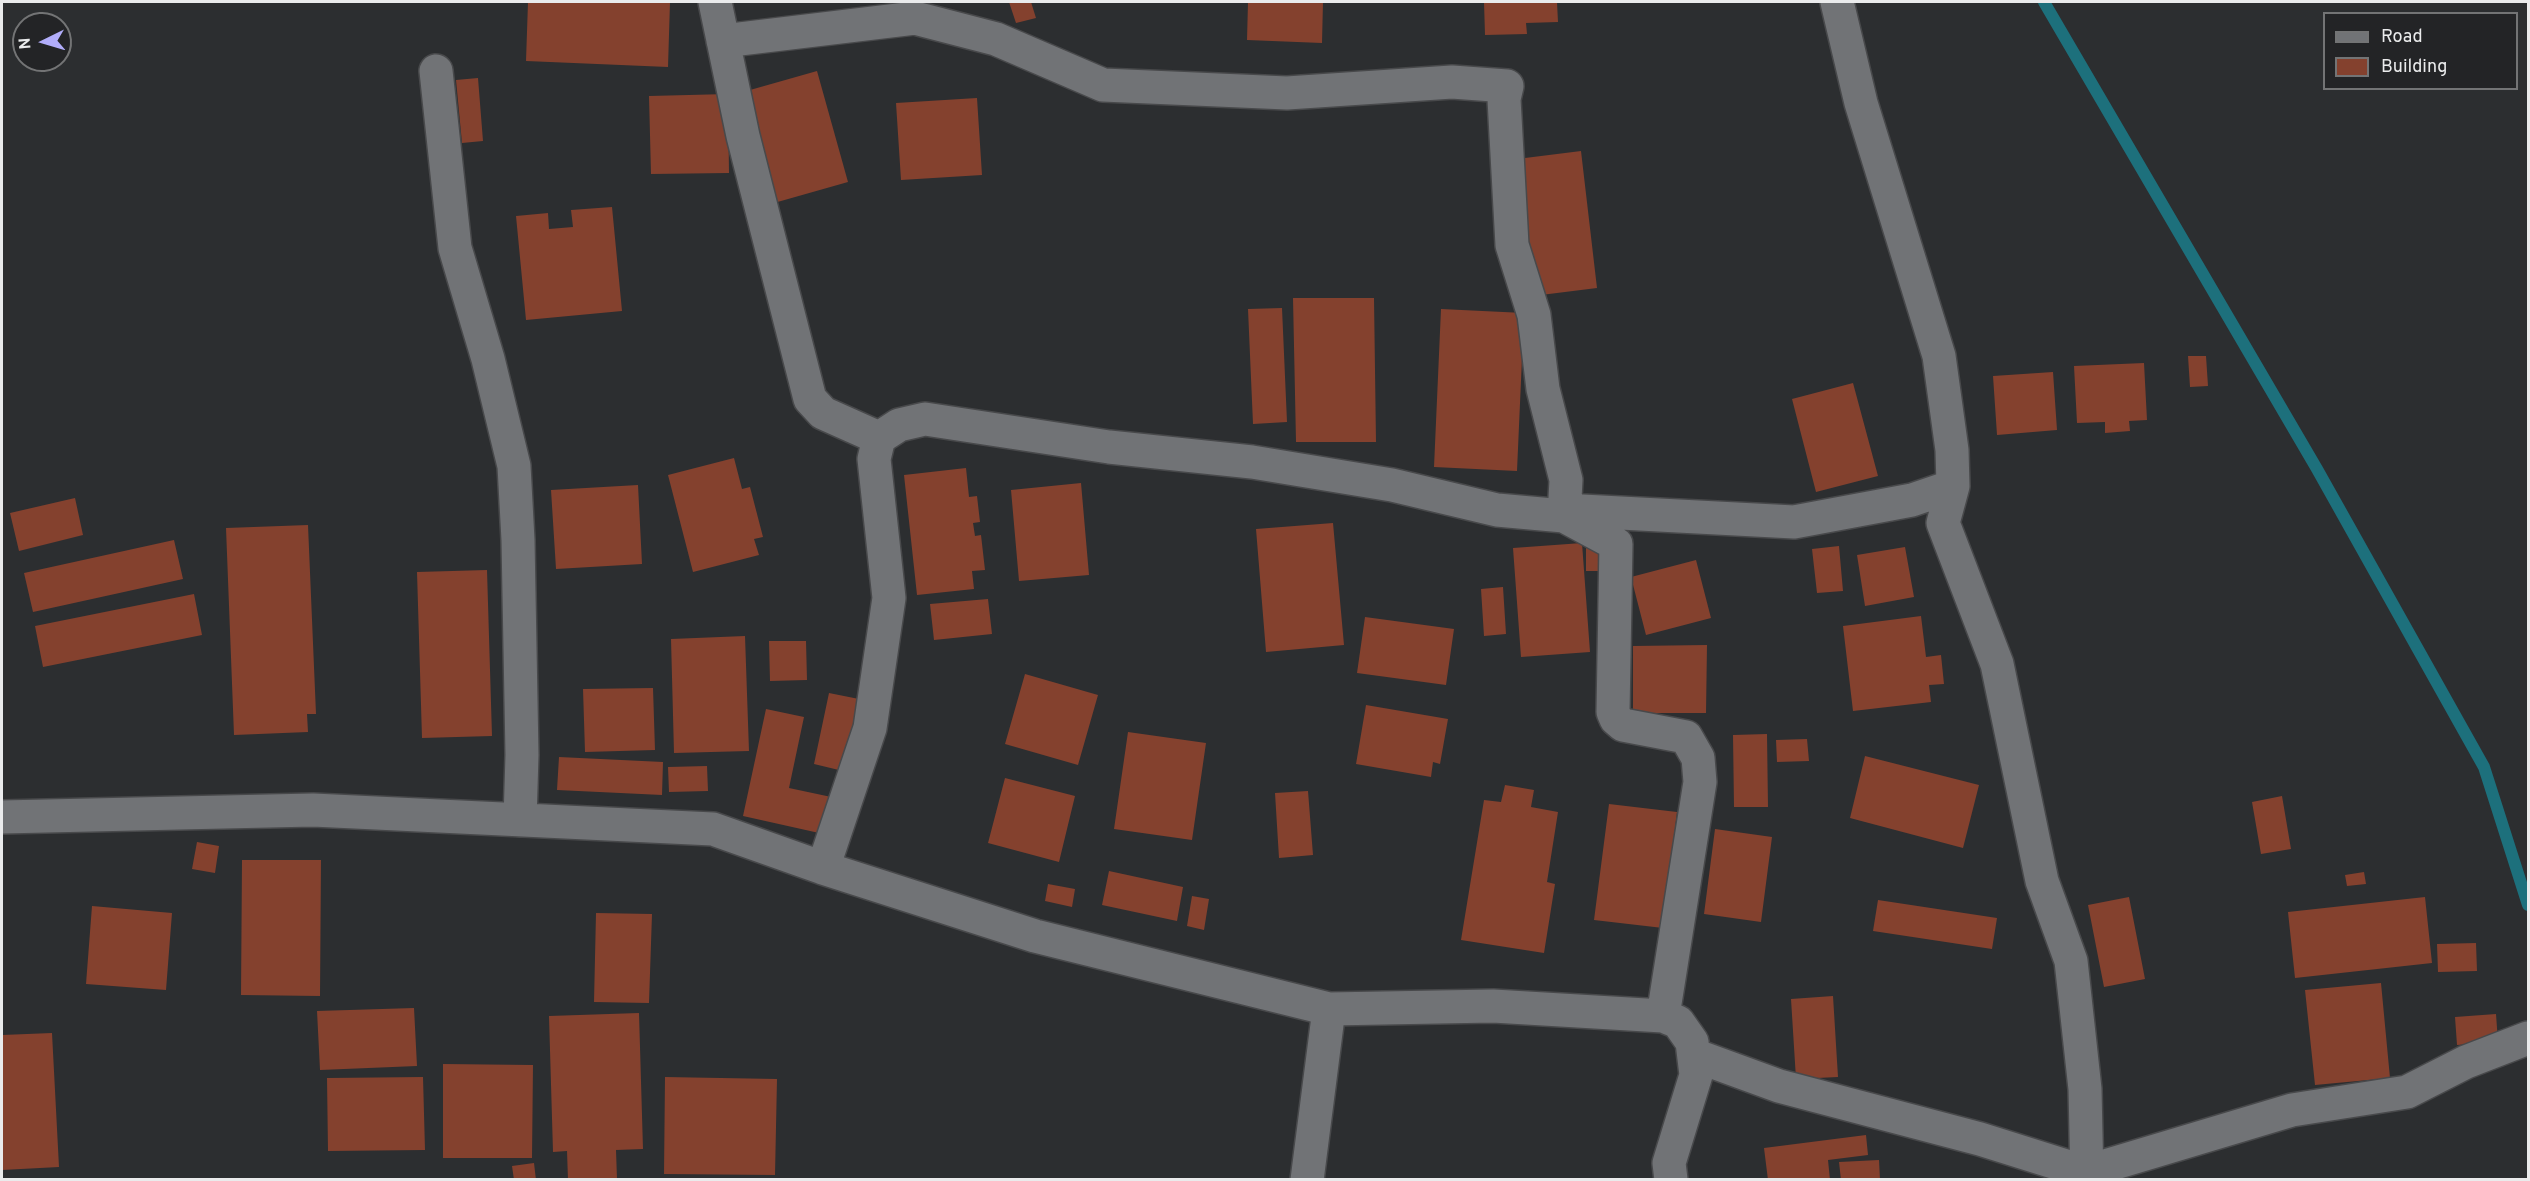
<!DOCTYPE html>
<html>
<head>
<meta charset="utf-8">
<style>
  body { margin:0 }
  #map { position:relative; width:2530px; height:1181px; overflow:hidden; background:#2c2e30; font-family:Overpass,sans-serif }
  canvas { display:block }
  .frame { position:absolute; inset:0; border:3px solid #eaebec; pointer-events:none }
  .legend { position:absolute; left:2323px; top:12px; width:195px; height:78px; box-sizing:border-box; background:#232426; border:2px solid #737475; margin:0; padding:8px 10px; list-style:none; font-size:18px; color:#eaebec }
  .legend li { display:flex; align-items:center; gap:12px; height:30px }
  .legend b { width:30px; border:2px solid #737475 }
  .north { position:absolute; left:12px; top:12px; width:60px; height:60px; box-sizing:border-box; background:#232426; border:2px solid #737475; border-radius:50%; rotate:265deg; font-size:16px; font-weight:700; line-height:24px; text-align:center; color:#eaebec }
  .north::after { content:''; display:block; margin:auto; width:21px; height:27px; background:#b1adfa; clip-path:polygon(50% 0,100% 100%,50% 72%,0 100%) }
</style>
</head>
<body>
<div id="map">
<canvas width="2530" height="1181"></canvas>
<div class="frame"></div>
<ul class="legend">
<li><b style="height:8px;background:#717376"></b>Road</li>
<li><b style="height:16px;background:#84412e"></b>Building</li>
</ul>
<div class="north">N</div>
</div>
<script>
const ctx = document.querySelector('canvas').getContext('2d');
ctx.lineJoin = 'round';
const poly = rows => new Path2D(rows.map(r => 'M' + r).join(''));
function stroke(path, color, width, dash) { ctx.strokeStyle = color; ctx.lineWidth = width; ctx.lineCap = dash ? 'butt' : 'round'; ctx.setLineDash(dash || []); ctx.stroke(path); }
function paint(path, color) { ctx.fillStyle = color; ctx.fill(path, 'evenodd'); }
stroke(poly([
  [2044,2,2317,469,2484,767,2528,905]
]), '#1d707c', 12);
paint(poly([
  [528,2,670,2,668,67,526,61],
  [1009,2,1031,2,1036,18,1016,23],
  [1248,2,1323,2,1322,43,1247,40],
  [1484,2,1557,2,1558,22,1526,23,1527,34,1485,35],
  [817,71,848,182,774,203,743,92],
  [478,78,483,141,462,143,456,80],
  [728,94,729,173,651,174,649,96],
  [977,98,982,175,901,180,896,103],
  [1581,151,1597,288,1533,296,1517,159],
  [612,207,622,311,526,320,516,216,548,213,549,229,573,227,571,210],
  [1293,298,1374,298,1376,442,1296,442],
  [1282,308,1287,422,1253,424,1248,309],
  [1441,309,1524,313,1517,471,1434,467],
  [2188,356,2206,356,2208,386,2190,387],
  [2144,363,2147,420,2129,421,2130,431,2105,433,2105,422,2077,423,2074,366],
  [2053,372,2057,430,1997,435,1993,376],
  [1853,383,1878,476,1816,492,1792,399],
  [734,458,742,489,750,487,763,537,754,539,759,555,693,572,668,475],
  [966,468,969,497,977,496,980,522,973,523,975,536,981,535,985,570,972,571,974,589,917,595,904,475],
  [1081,483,1089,575,1019,581,1011,490],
  [638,485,642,564,556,569,551,490],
  [75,498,83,535,19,551,10,513],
  [1333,523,1344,645,1266,652,1256,529],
  [308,525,316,714,307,714,308,732,234,735,226,528],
  [1586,537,1603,537,1603,571,1586,571],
  [174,540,183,579,33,612,24,573],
  [1582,543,1590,652,1521,657,1513,548],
  [1839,546,1843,591,1817,593,1812,549],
  [1905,547,1914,597,1865,606,1857,555],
  [1696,560,1711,618,1646,635,1631,577],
  [487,570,492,736,422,738,417,572],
  [1503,587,1506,634,1484,636,1481,589],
  [194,594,202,635,43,667,35,626],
  [988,599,992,634,934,640,930,604],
  [1921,616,1926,657,1941,655,1944,684,1929,685,1931,702,1853,711,1843,626],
  [1365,617,1454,629,1446,685,1357,673],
  [745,636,749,751,674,753,671,639],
  [769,641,806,641,807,680,770,681],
  [1707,645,1706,713,1633,713,1633,646],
  [1025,674,1098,695,1078,765,1005,744],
  [653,688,655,750,585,752,583,689],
  [829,693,859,699,843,771,814,764],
  [1366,705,1448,719,1440,764,1433,762,1431,777,1356,764],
  [766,709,804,717,789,788,836,798,828,835,743,816],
  [1128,732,1206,743,1192,840,1114,829],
  [1767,734,1768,807,1734,807,1733,735],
  [1807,739,1809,761,1777,762,1776,740],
  [1865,756,1979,785,1963,848,1850,818],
  [559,757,663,762,662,795,557,790],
  [707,766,708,791,669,792,668,767],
  [1005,778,1075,796,1059,862,988,843],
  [1505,785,1534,790,1531,807,1558,812,1547,882,1555,884,1544,953,1461,940,1484,800,1501,802],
  [1308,791,1313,855,1279,858,1275,793],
  [2282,796,2291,849,2261,854,2252,802],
  [1609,804,1677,812,1663,928,1594,920],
  [1715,829,1772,837,1761,922,1704,914],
  [197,842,219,846,215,873,192,869],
  [242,860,321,860,320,996,241,995],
  [1109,871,1183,887,1177,921,1102,905],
  [2364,872,2366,884,2347,886,2345,875],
  [1048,884,1075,889,1072,907,1045,901],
  [1192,896,1209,899,1204,930,1187,926],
  [2129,897,2145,979,2104,987,2088,905],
  [2425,897,2432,963,2295,978,2288,912],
  [1878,900,1997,918,1992,949,1873,931],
  [92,906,172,913,166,990,86,984],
  [596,913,652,914,649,1003,594,1002],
  [2476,943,2477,971,2438,972,2437,944],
  [2381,983,2390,1078,2315,1085,2305,990],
  [1833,996,1838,1077,1796,1079,1791,999],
  [414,1008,417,1066,320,1070,317,1011],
  [639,1013,643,1149,616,1150,617,1179,568,1180,567,1151,553,1152,549,1016],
  [2496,1014,2498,1042,2457,1045,2455,1017],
  [52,1033,59,1167,2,1170,2,1035],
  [443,1064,533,1065,532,1158,443,1158],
  [423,1077,425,1150,328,1151,327,1078],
  [665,1077,777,1079,775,1175,664,1174],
  [1866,1135,1868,1155,1828,1160,1830,1180,1768,1180,1764,1148],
  [1879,1160,1880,1180,1841,1180,1839,1162],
  [534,1163,536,1180,514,1180,512,1166]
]), '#84412e');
const street = poly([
  [715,2,743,136,810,399,823,413,879,438],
  [1837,2,1861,103,1939,356,1952,450,1953,486],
  [723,41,915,18,996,39,1103,85,1287,93,1452,82,1507,86,1504,99,1512,245,1534,315,1543,389,1566,480,1564,516],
  [436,71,455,248,488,359,514,466,518,540,522,755,520,820],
  [1564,516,1616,544,1613,712,1616,719,1623,725,1686,737,1698,758,1700,782,1663,1016],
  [2,817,313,810,713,829,823,868,1035,936,1329,1009,1493,1006,1663,1016,1678,1022,1692,1042,1696,1075,1669,1163,1671,1180],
  [823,868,870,728,889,598,874,459,879,438,899,425,925,419,1109,447,1252,462,1392,485,1497,510,1564,516,1582,511,1794,522,1912,500,1953,486,1943,523,1997,664,2042,881,2071,961,2085,1089,2087,1180],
  [1694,1055,1779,1086,1980,1139,2085,1172,2292,1110,2407,1092,2466,1062,2528,1038],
  [1307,1180,1329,1009]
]);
stroke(street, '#48494b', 36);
stroke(street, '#717376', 33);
</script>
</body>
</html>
